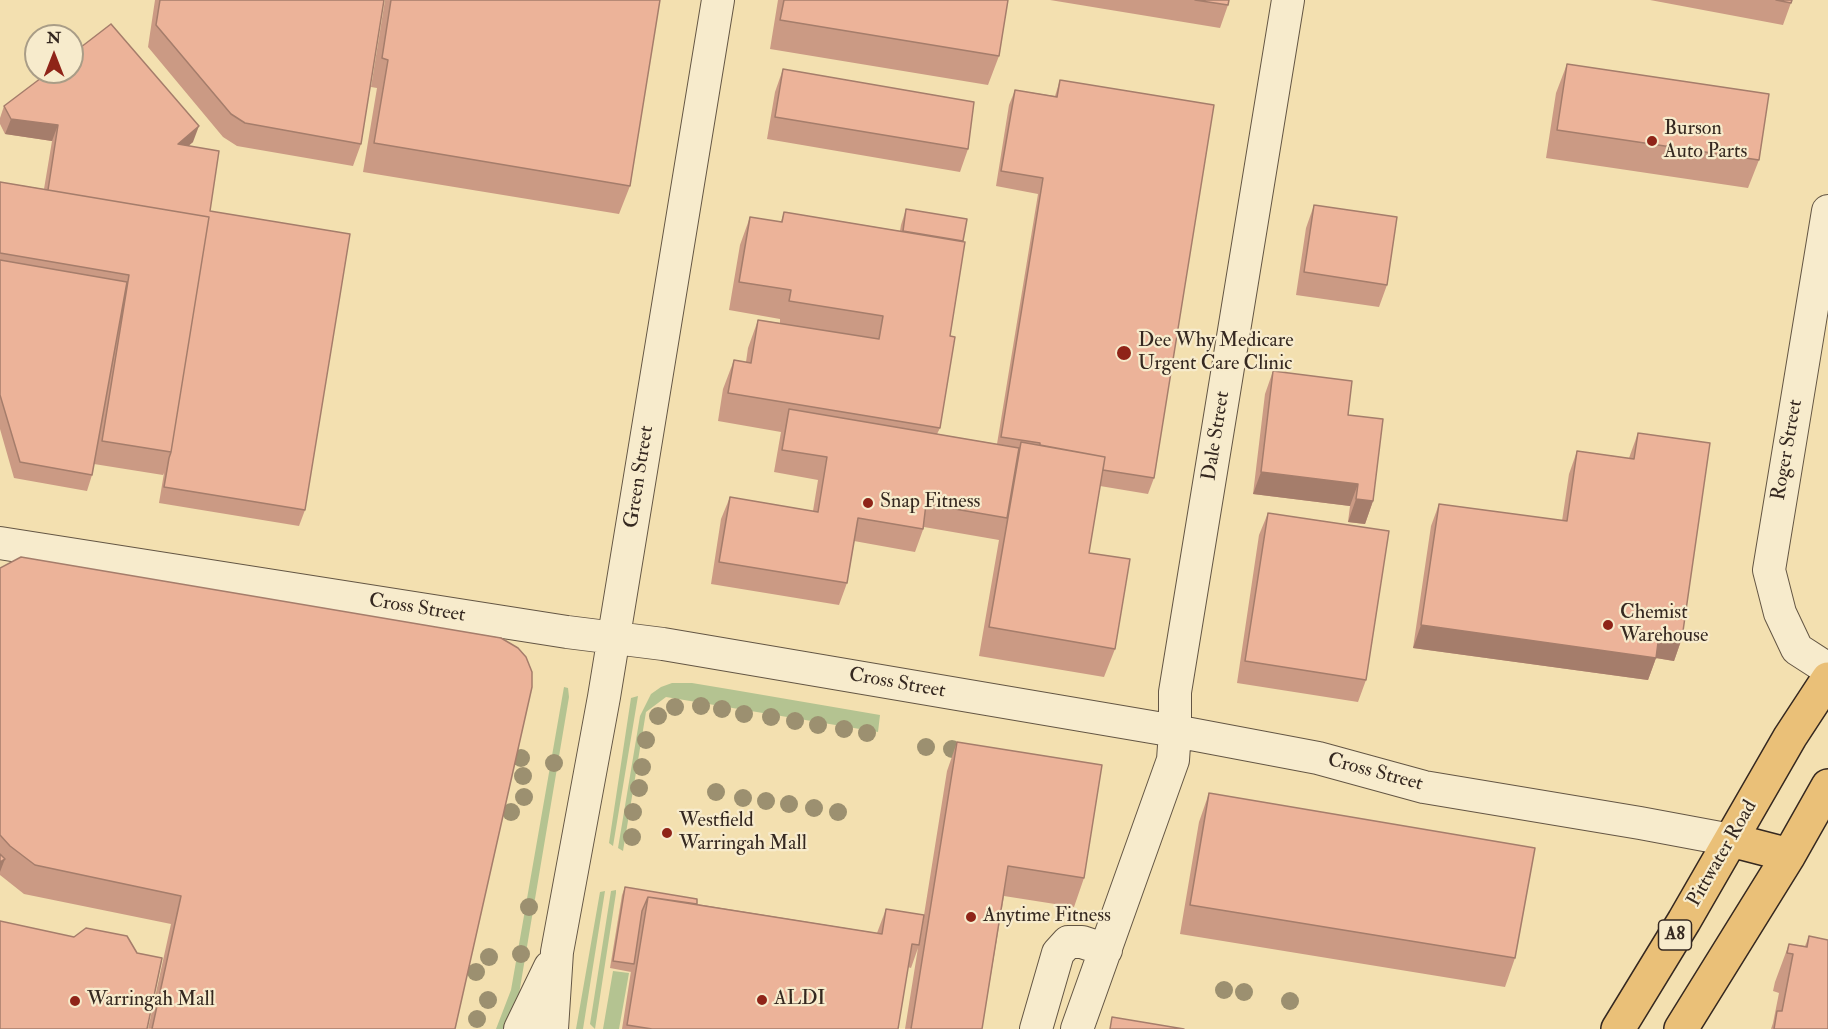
<!DOCTYPE html>
<html>
<head>
<meta charset="utf-8">
<style>
  body { margin:0 }
  #map { position:relative; width:1828px; height:1029px; overflow:hidden; background:#f3e0b0; font-family:"IM FELL Double Pica",serif }
  canvas { display:block }
  .north { position:absolute; left:24px; top:24px; width:60px; height:60px; box-sizing:border-box; background:#f7ebcc; border:2px solid #a99d87; border-radius:50%; rotate:0deg; font-size:16px; font-weight:700; line-height:24px; text-align:center; color:#352820 }
  .north::after { content:''; display:block; margin:auto; width:21px; height:27px; background:#8f2418; clip-path:polygon(50% 0,100% 100%,50% 72%,0 100%) }
</style>
</head>
<body>
<div id="map">
<canvas width="1828" height="1029"></canvas>
<div class="north">N</div>
</div>
<script>
const ctx = document.querySelector('canvas').getContext('2d');
ctx.lineJoin = 'round';
function paint(path, color) { ctx.fillStyle = color; ctx.fill(path, 'evenodd'); }
const poly = rows => new Path2D(rows.map(r => 'M' + r).join(''));
function stroke(path, color, width, dash) { ctx.strokeStyle = color; ctx.lineWidth = width; ctx.lineCap = dash ? 'butt' : 'round'; ctx.setLineDash(dash || []); ctx.stroke(path); }
function label(font, color, halo, rows, align = 'center') {
  ctx.font = font + ' "IM FELL Double Pica",serif'; ctx.lineWidth = 4.5; ctx.setLineDash([]); ctx.textBaseline = 'middle'; ctx.strokeStyle = halo; ctx.fillStyle = color; for (const [text, x, y, turn = 0] of rows) {
    ctx.save(); ctx.translate(x, y); ctx.rotate((+turn || 0) * Math.PI / 180); ctx.textAlign = isNaN(turn) ? turn : align; if (halo) ctx.strokeText(text, 0, 0); ctx.fillText(text, 0, 0); ctx.restore();
  }
}
paint(poly([
  [672,683,692,683,734,690,880,715,878,732,666,697,646,712,623,851,618,848,640,716,651,694,661,687],
  [564,687,568,688,569,697,519,994,507,1029,496,1029,511,990],
  [638,696,613,846,609,843,631,698],
  [616,890,616,893,595,1029,590,1024,611,891],
  [605,891,583,1029,576,1029,600,892],
  [613,971,629,973,619,1029,603,1029]
]), '#b4c391');
const minor = poly([
  [1828,211,1769,570,1780,613,1797,649,1828,669],
  [0,543,567,632,663,644,1175,731,1318,758,1424,787,1640,823,1731,840],
  [520,1029,550,967],
  [552,1029,557,952,604,697,718,0],
  [1036,1029,1058,953,1068,942,1082,942,1106,950],
  [1077,1029,1173,760,1175,731,1175,692,1288,0]
]);
const highway = poly([
  [1731,840,1789,855],
  [1618,1029,1684,921,1790,737,1828,679],
  [1681,1029,1789,855,1828,786]
]);
stroke(minor, '#645644', 34);
stroke(highway, '#352820', 36);
stroke(minor, '#f7ebcc', 32);
stroke(highway, '#eac078', 33);
ctx.fillStyle = '#9c9070';
for (const [x, y] of [
  [701,706],
  [675,707],
  [722,709],
  [744,714],
  [658,716],
  [771,717],
  [795,721],
  [818,725],
  [844,729],
  [867,733],
  [646,740],
  [926,747],
  [952,749],
  [521,758],
  [554,763],
  [642,767],
  [523,776],
  [639,788],
  [716,792],
  [524,797],
  [743,798],
  [766,801],
  [789,804],
  [814,808],
  [511,812],
  [633,812],
  [838,812],
  [632,837],
  [529,907],
  [521,954],
  [489,957],
  [476,972],
  [1224,990],
  [1244,992],
  [488,1000],
  [1290,1001],
  [477,1019]
]) { ctx.beginPath(); ctx.arc(x, y, 9, 0, 2 * Math.PI); ctx.fill(); }
paint(poly([
  [155,0,384,0,361,144,353,166,237,146,223,137,148,47],
  [385,0,660,0,630,186,619,214,363,172,377,88,371,87],
  [778,0,1008,0,999,56,988,85,770,49],
  [1050,0,1229,0,1228,5,1220,28],
  [1650,0,1792,0,1783,25],
  [1567,64,1759,160,1748,188,1546,158,1556,93],
  [783,69,968,149,960,172,767,139,775,92],
  [1060,80,1154,478,1148,494,1100,486,1089,553,1115,649,1104,677,979,656,999,540,924,527,915,552,854,541,847,583,839,605,711,584,721,519,730,497,813,511,818,480,774,472,781,432,718,421,723,389,734,360,746,362,748,348,758,320,780,323,780,319,729,310,740,245,750,217,781,222,784,212,900,231,901,225,906,209,963,241,950,336,940,428,937,434,997,444,1038,194,996,186,1009,105,1015,90,1055,96],
  [4,106,193,142,188,146,210,211,305,510,299,526,159,503,164,473,163,475,94,464,92,475,87,491,14,478,0,429,0,182,44,189,52,141,5,134,0,124,0,118],
  [1314,205,1387,285,1379,307,1296,295,1306,228],
  [1273,371,1348,415,1373,501,1365,524,1348,522,1350,506,1253,494,1265,394],
  [1638,433,1682,638,1674,661,1656,658,1648,680,1413,648,1431,526,1439,504,1562,521,1569,474,1577,451,1629,458],
  [1268,513,1366,680,1358,702,1237,683,1259,535],
  [0,568,455,1029,148,1029,171,924,24,894,0,875],
  [957,742,1084,878,1074,907,1004,896,982,1029,905,1029,918,948,911,968,908,967,898,1029,622,1029,631,971,631,972,610,968,622,895,625,887,697,904,877,933,886,909,924,915,947,771],
  [1209,793,1515,958,1505,987,1180,934,1199,822],
  [1809,936,1828,1029,1771,1029,1773,1023,1779,993,1773,991,1775,982,1789,944,1805,946]
]), '#cb9a84');
paint(poly([
  [11,119,58,125,52,141,5,134],
  [199,126,193,142,172,160,178,144],
  [1261,472,1358,484,1350,506,1253,494],
  [1356,499,1373,501,1365,524,1348,522],
  [1421,625,1659,635,1682,638,1674,661,1656,658,1648,680,1413,648],
  [5,859,0,872,0,862]
]), '#a57d6b');
const building = poly([
  [160,0,384,0,361,144,245,123,231,114,156,25,160,0],
  [391,0,660,0,630,186,374,143,388,60,382,58,391,0],
  [784,0,1008,0,999,56,780,20,784,0],
  [1195,0,1229,0,1228,5,1195,0],
  [1776,0,1792,0,1791,3,1776,0],
  [111,24,199,126,178,144,219,151,210,211,350,234,305,510,164,487,169,458,171,452,209,217,48,190,58,125,11,119,4,106,49,72,72,72,72,54,111,24],
  [1567,64,1769,94,1759,160,1557,130,1567,64],
  [783,69,974,102,968,149,775,117,783,69],
  [1060,80,1214,105,1154,478,1103,470,1105,457,1040,445,1040,443,1001,437,1043,178,1001,171,1015,90,1057,97,1060,80],
  [0,182,209,217,171,452,102,441,129,275,0,253,0,182],
  [1314,205,1397,217,1387,285,1304,272,1314,205],
  [906,209,967,219,963,241,903,231,906,209],
  [784,212,965,242,950,336,955,337,940,428,728,393,734,360,751,363,758,320,879,339,883,316,789,301,791,290,739,282,750,217,782,222,784,212],
  [0,260,127,282,92,475,20,462,0,395,0,260],
  [1273,371,1352,381,1348,415,1383,419,1373,501,1356,499,1358,484,1261,472,1273,371],
  [789,409,1019,448,1007,518,926,504,923,529,858,518,847,583,719,562,730,497,818,512,827,457,782,450,789,409],
  [1638,433,1710,443,1682,638,1659,635,1656,658,1421,625,1439,504,1567,521,1577,451,1634,459,1638,433],
  [1021,442,1105,457,1089,553,1130,559,1115,649,989,627,1021,442],
  [1268,513,1389,531,1366,680,1245,661,1268,513],
  [21,557,501,638,518,648,526,657,532,672,532,687,455,1029,152,1029,181,896,35,865,10,846,0,835,0,568,21,557],
  [957,742,1102,765,1084,878,1008,866,982,1029,911,1029,957,742],
  [1209,793,1535,848,1515,958,1190,905,1209,793],
  [0,854,5,859,0,862,0,854],
  [625,887,697,899,697,904,648,897,642,911,634,964,613,961,625,887],
  [648,897,882,934,886,909,924,915,919,945,912,944,898,1029,652,1029,627,1025,648,897],
  [0,921,74,937,86,928,127,936,137,953,162,958,147,1029,0,1029,0,921],
  [1809,936,1828,940,1828,1029,1774,1029,1777,1011,1782,1011,1793,954,1787,953,1789,944,1807,947,1809,936],
  [1112,1017,1184,1029,1110,1029,1112,1017]
]);
paint(building, '#ecb399');
stroke(building, '#a57d6b', 1.5);
for (const [x, y, r, color] of [
  [1652,141,6,"#8f2418"],
  [1124,353,8,"#8f2418"],
  [868,503,6,"#8f2418"],
  [1608,625,6,"#8f2418"],
  [667,833,6,"#8f2418"],
  [971,917,6,"#8f2418"],
  [762,1000,6,"#8f2418"],
  [75,1001,6,"#8f2418"]
]) { const dot = new Path2D(); dot.arc(x, y, r, 0, 2 * Math.PI); ctx.fillStyle = color; ctx.fill(dot); stroke(dot, '#f7ebcc', 2); }
for (const [x, y, w] of [
  [1675,935,33]
]) { const box = new Path2D(); box.roundRect(x - w / 2, y - 15, w, 30, 4.5); ctx.fillStyle = '#f7ebcc'; ctx.fill(box); stroke(box, '#352820', 1.5); }
label('bold 18px', '#352820', null, [
  ["A8",1675,935]
]);
label('20px', '#352820', '#f7ebcc', [
  ["Burson",1664,130],
  ["Auto Parts",1664,153],
  ["Dee Why Medicare",1138,342],
  ["Urgent Care Clinic",1138,365],
  ["Snap Fitness",880,503],
  ["Chemist",1620,614],
  ["Warehouse",1620,637],
  ["Westfield",679,822],
  ["Warringah Mall",679,845],
  ["Anytime Fitness",983,917],
  ["ALDI",774,1000],
  ["Warringah Mall",87,1001]
], 'left');
label('20px', '#352820', '#f7ebcc', [
  ["Dale Street",1217,436,-81],
  ["Roger Street",1788,450,-80],
  ["Green Street",640,477,-81],
  ["Cross Street",417,609,9],
  ["Cross Street",897,684,10],
  ["Cross Street",1375,773,15],
  ["Pittwater Road",1723,854,-60]
]);
</script>
</body>
</html>
